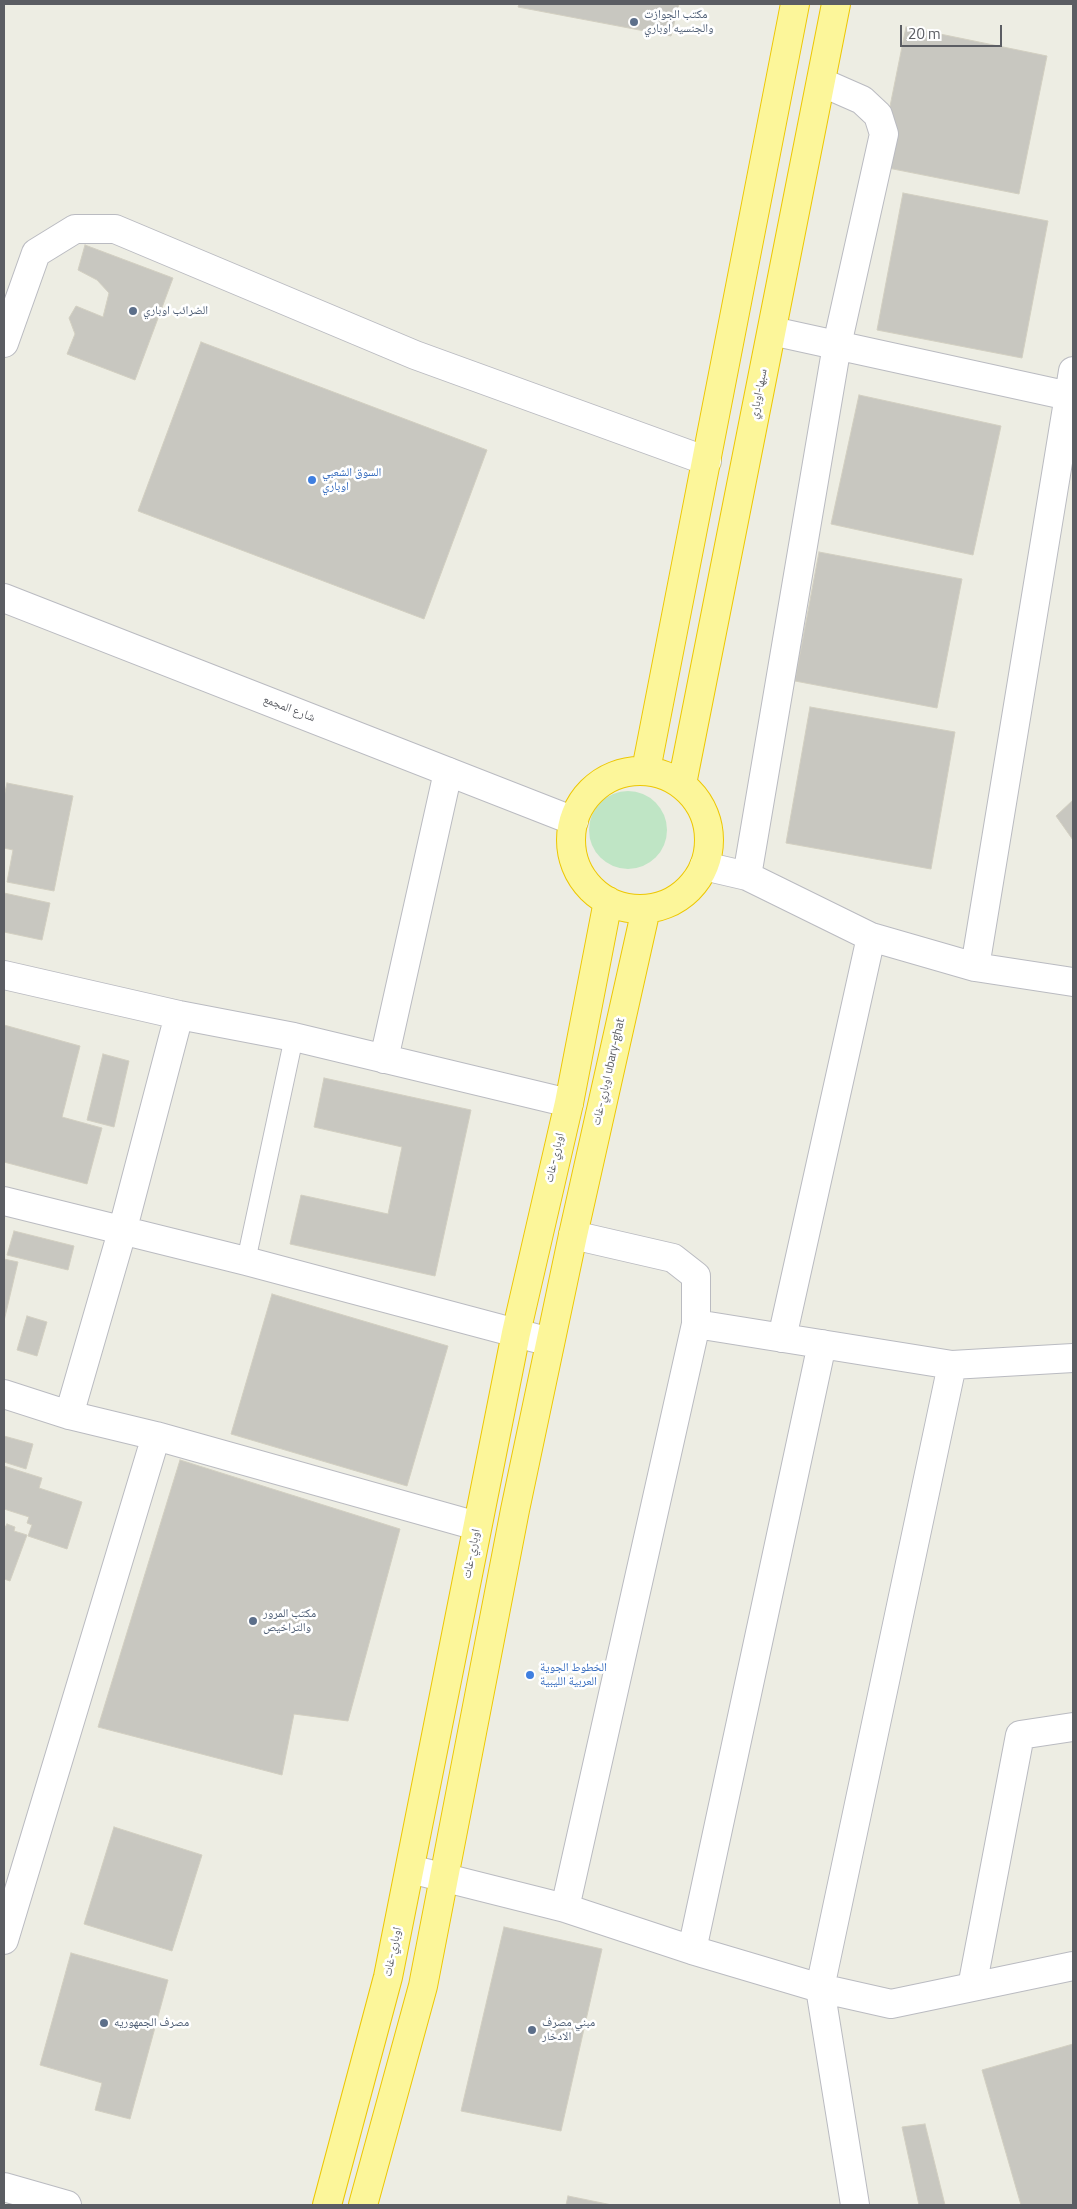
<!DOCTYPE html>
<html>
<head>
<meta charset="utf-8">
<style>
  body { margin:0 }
  #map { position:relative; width:1077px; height:2209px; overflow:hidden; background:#edede3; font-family:"Titillium Web",sans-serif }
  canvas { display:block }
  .frame { position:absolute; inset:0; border:5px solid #5b5d63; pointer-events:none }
  .scale { position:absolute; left:900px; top:25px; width:102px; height:22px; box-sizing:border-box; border:2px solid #5b5d63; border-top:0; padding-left:6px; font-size:15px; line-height:18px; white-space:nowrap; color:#5b5d63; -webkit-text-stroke:4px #fff; paint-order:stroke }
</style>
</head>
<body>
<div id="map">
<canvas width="1077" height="2209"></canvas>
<div class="frame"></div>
<div class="scale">20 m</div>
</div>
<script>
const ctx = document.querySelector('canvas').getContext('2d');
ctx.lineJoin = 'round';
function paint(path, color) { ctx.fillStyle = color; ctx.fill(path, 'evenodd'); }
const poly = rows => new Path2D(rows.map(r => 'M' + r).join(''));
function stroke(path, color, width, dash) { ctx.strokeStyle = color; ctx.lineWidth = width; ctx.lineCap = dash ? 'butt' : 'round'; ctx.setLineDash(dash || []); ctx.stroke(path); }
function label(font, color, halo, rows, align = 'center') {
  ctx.font = font + ' "Titillium Web","Noto Naskh Arabic",sans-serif'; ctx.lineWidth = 5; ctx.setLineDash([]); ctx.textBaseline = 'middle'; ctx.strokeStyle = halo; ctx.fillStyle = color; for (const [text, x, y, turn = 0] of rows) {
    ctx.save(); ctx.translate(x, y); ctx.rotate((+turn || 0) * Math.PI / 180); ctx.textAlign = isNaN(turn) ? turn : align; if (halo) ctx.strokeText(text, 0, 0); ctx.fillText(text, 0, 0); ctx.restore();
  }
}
paint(poly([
  '589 830a39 39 0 1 1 78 0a39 39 0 1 1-78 0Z'
]), '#bfe5c5');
const building = poly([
  [519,4,679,4,671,36,518,7,519,4],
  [906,27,1047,56,1019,194,878,166,906,27],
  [903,193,1048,221,1022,358,877,330,903,193],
  [85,245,173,278,135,380,67,354,75,334,69,318,76,306,103,317,109,293,97,280,78,270,85,245],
  [201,342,487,450,424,619,138,511,201,342],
  [859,395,1001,426,973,555,831,524,859,395],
  [819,552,962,579,937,708,795,681,819,552],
  [810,707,955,732,931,869,786,843,810,707],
  [7,783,73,796,54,891,7,882,13,850,4,848,4,797,7,783],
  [1073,800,1073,840,1056,816,1073,800],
  [4,893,50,903,42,940,4,932,4,893],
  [4,1025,80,1046,62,1117,102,1128,87,1184,4,1162,4,1025],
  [103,1054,129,1061,114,1127,87,1120,103,1054],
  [324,1078,471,1110,435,1276,290,1244,301,1195,388,1214,402,1147,314,1127,324,1078],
  [14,1231,74,1246,68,1270,7,1255,14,1231],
  [4,1259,18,1262,4,1321,4,1259],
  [272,1294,448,1346,407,1486,231,1434,272,1294],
  [27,1316,47,1322,37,1356,17,1350,27,1316],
  [4,1436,33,1444,26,1469,4,1462,4,1436],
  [180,1460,400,1529,348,1721,294,1714,282,1775,98,1727,180,1460],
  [4,1466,42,1478,39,1488,82,1502,67,1549,28,1536,32,1525,27,1523,29,1517,4,1509,4,1466],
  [7,1524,15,1527,14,1531,27,1535,10,1581,4,1579,4,1529,7,1524],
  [114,1827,202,1855,172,1951,84,1924,114,1827],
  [504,1927,602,1949,561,2131,461,2111,504,1927],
  [71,1953,168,1980,130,2119,95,2110,102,2083,40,2065,71,1953],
  [1073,2044,1073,2205,1021,2205,982,2070,1073,2044],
  [925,2124,945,2205,919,2205,902,2127,925,2124],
  [568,2196,612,2205,566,2205,568,2196]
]);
paint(building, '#c8c7c0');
stroke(building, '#d2cfc1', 1);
const service = poly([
  [246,1261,294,1037]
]);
const minor = poly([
  [772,331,1069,396],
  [4,343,36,253,75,229,115,229,415,355,707,461],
  [704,866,747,876,871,937,975,967,1073,982],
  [747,876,837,345,884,134,878,115,862,100,821,82],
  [975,967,1073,371],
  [4,975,179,1015,294,1037,569,1103],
  [384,1059,448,772],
  [4,1201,246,1261,550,1342],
  [696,1324,952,1365,1073,1358],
  [782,1338,871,937],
  [4,1394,69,1415,156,1436,477,1526],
  [69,1415,122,1232,179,1015],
  [410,1869,565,1908,692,1950,820,1988,891,2004,1073,1966],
  [565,1908,696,1324,696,1276,673,1258,573,1235],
  [4,1940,156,1436],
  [692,1950,822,1344],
  [972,1987,1020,1735,1073,1727],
  [4,2187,67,2205],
  [855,2205,820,1988,952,1365]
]);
const tertiary = poly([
  [4,598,574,821]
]);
const trunk = poly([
  [646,770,795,4],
  '571 840a69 69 0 1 1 138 0a69 69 0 1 1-138 0Z',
  [682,784,836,4],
  [327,2205,388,1977,516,1333,569,1103,608,901],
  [363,2205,423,1986,515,1510,573,1235,646,909]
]);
stroke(service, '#babbc1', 20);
stroke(minor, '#babbc1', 30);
stroke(tertiary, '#babbc1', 30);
stroke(trunk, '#edc703', 30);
stroke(service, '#fff', 18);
stroke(minor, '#fff', 28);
stroke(tertiary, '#fff', 28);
stroke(trunk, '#fcf69a', 28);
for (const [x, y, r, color] of [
  [634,22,5,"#5c6f8a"],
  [133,311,5,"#5c6f8a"],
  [312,480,5,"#3f7fe0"],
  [253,1621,5,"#5c6f8a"],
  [530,1675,5,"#3f7fe0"],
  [104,2023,5,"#5c6f8a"],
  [532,2030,5,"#5c6f8a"]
]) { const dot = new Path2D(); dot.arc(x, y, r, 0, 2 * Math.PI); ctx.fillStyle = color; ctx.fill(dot); stroke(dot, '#fff', 2); }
label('12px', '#4e5e75', '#fff', [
  ["مكتب الجوازت",644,15],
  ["والجنسيه اوباري",644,29],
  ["الضرائب اوباري",143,311],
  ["مكتب المرور",263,1614],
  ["والتراخيص",263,1628],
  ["مصرف الجمهوريه",114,2023],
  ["مبني مصرف",542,2023],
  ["الادخار",542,2037]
], 'left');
label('12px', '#5b5d63', '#fff', [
  ["سبها-اوباري",759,394,-79],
  ["شارع المجمع",289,709,21],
  ["اوباري-غات ubary-ghat",609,1072,-77],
  ["اوباري-غات",555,1158,-77],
  ["اوباري-غات",472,1554,-79],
  ["اوباري-غات",393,1952,-78]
]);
label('12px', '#366cbe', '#fff', [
  ["السوق الشعبي",322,473],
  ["اوباري",322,487],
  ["الخطوط الجوية",540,1668],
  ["العربية الليبية",540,1682]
], 'left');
</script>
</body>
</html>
